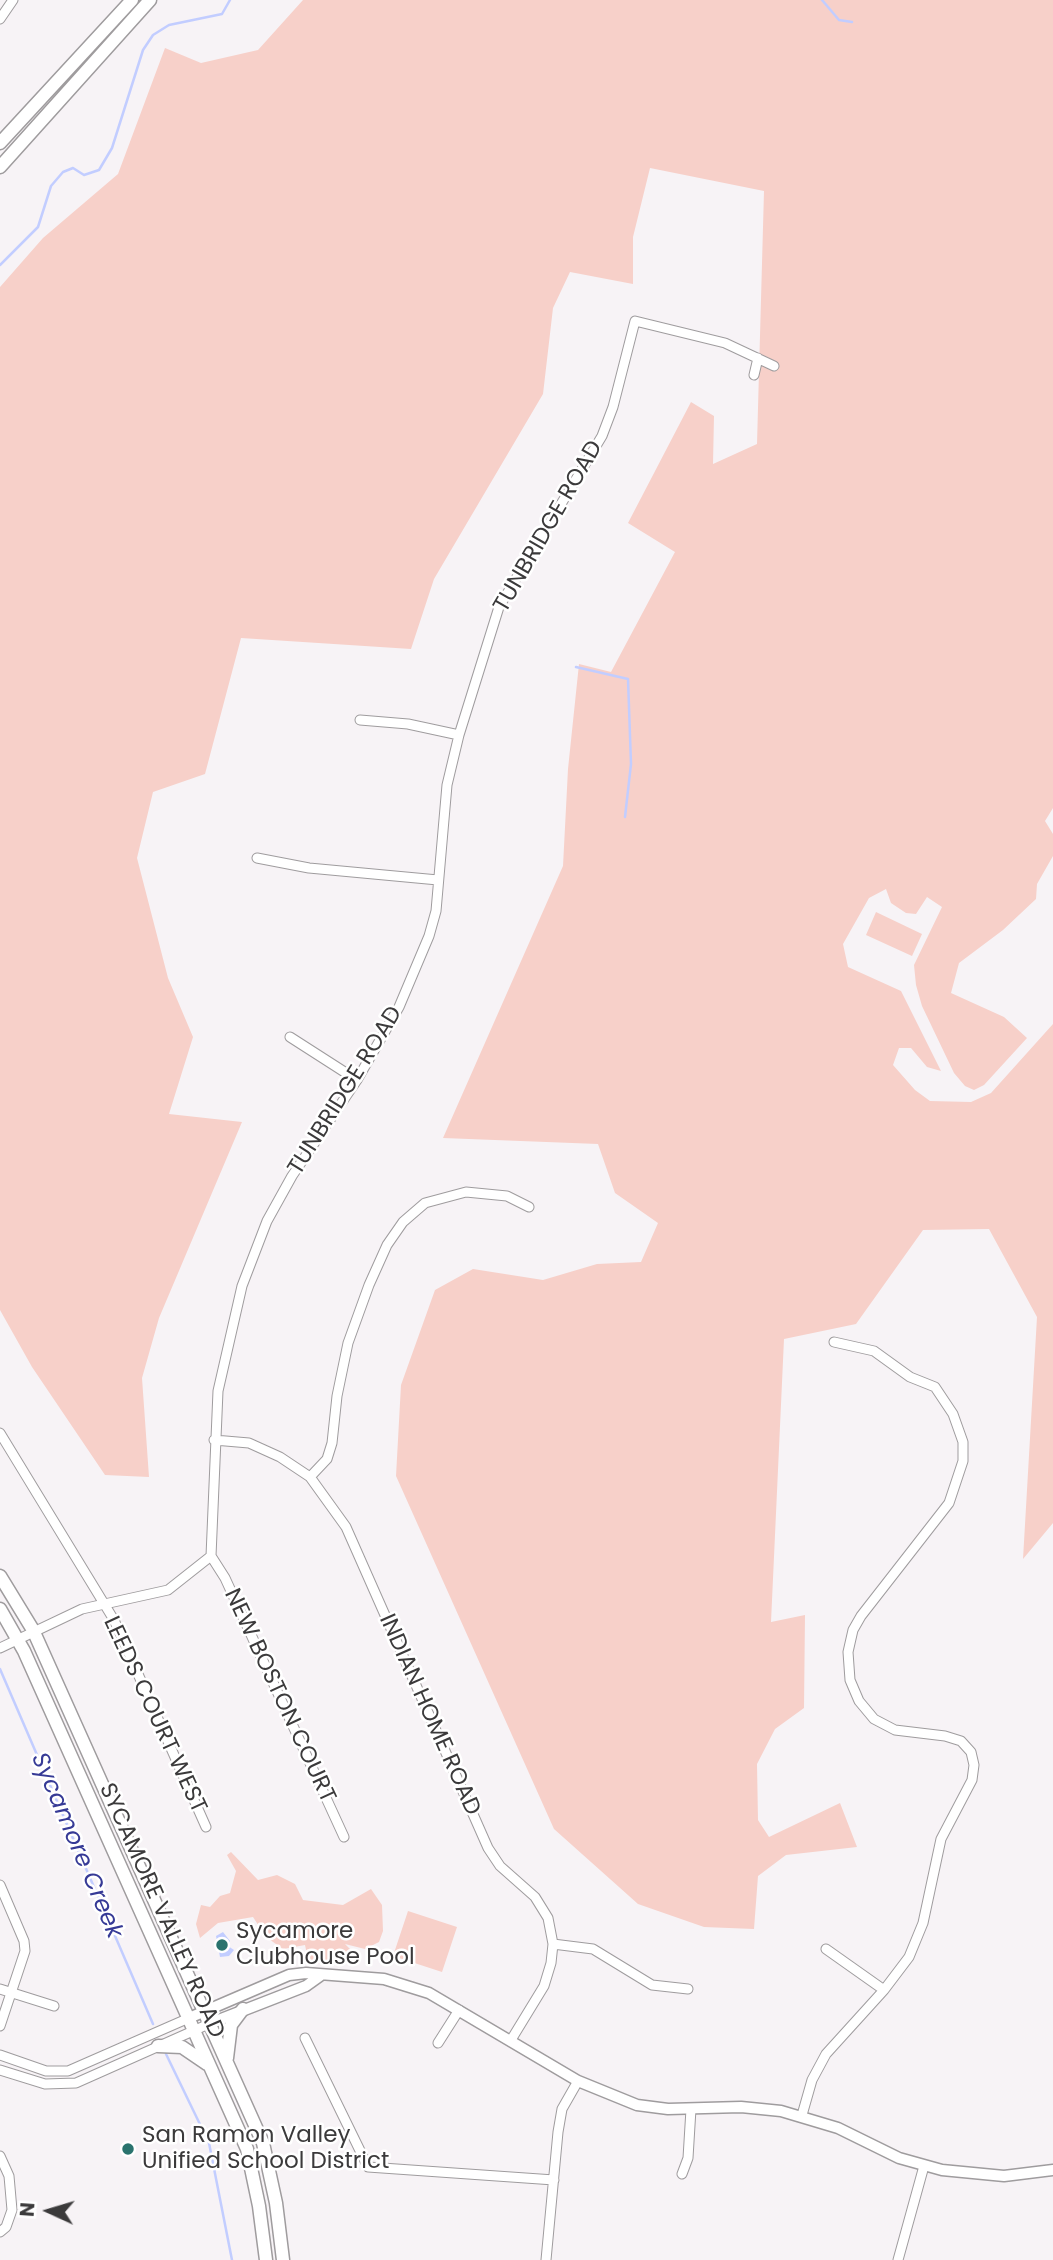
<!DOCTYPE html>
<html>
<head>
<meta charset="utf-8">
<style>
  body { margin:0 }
  #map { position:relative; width:1053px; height:2260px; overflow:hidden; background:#f7f3f6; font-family:Poppins,sans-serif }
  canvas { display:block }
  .north { position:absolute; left:14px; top:2176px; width:70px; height:70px; -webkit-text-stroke:5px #fff; paint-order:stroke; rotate:274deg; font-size:19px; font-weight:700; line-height:28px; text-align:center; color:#3b3a3b }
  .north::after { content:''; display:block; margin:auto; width:24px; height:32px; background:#3b3a3b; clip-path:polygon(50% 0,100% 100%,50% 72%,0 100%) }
</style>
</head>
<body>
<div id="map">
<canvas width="1053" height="2260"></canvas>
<div class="north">N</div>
</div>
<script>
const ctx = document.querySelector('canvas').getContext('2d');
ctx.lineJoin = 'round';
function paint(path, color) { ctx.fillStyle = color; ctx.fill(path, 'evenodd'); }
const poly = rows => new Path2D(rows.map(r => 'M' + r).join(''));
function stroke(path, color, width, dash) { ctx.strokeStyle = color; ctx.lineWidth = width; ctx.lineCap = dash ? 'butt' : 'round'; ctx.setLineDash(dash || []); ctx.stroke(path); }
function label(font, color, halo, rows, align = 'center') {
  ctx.font = font + ' Poppins,sans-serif'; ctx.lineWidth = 5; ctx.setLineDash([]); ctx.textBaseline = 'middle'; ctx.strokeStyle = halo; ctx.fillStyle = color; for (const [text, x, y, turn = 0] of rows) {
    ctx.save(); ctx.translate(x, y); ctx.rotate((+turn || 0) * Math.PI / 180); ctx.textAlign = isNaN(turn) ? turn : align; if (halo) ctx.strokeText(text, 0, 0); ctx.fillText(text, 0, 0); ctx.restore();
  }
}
paint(poly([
  [303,0,1053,0,1053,808,1045,821,1053,834,1053,856,1037,884,1036,899,1003,930,959,963,951,993,1004,1017,1027,1038,984,1085,974,1090,965,1086,954,1073,922,1006,916,985,914,965,942,907,927,897,916,914,906,913,891,903,886,889,869,898,843,944,848,967,901,991,941,1071,927,1067,911,1048,899,1048,893,1065,915,1090,930,1101,971,1102,991,1093,1053,1024,1053,1523,1023,1559,1037,1317,989,1229,923,1230,856,1324,784,1339,771,1622,805,1615,804,1708,775,1729,757,1764,758,1820,769,1837,840,1803,857,1847,786,1855,758,1876,754,1929,704,1927,638,1904,554,1829,396,1476,401,1385,435,1290,473,1269,543,1280,597,1264,641,1262,658,1223,615,1193,598,1144,443,1138,563,866,568,769,579,664,611,672,675,552,628,523,691,402,714,416,713,464,757,444,764,191,650,168,633,237,633,284,570,272,553,308,543,394,434,579,411,649,241,638,205,774,153,792,137,858,168,978,193,1037,169,1114,242,1122,159,1318,142,1378,149,1477,105,1475,32,1367,0,1310,0,287,43,238,118,174,165,48,201,63,258,50],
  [876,912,922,934,912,956,866,935],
  [231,1852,258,1880,277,1875,295,1884,303,1900,343,1905,371,1889,382,1905,383,1931,379,1942,365,1949,345,1944,350,1949,352,1961,309,1964,305,1945,283,1949,266,1937,253,1917,218,1923,200,1938,196,1924,201,1905,210,1907,220,1896,230,1893,236,1871,227,1855],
  [408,1911,457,1927,442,1972,393,1956]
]), '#f7d0c9');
paint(poly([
  [223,1932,230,1941,228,1946,234,1950,229,1956,220,1957,216,1936]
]), '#c2cdff');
stroke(poly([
  [822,0,839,20,852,22],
  [0,265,38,227,51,186,63,172,73,168,84,175,99,170,112,148,143,50,153,35,169,25,222,14,230,0],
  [576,667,628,679,631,764,625,817],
  [0,1669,153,2024],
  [166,2054,209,2143,232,2260]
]), '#c2cdff', 2.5);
const minor = poly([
  [0,19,13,0],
  [754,375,758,358],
  [360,720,408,724,459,735],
  [257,858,309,868,438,880],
  [290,1037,357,1080],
  [0,1433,114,1620,206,1827],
  [214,1440,249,1443,280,1457,310,1477,346,1527,488,1848,500,1866,535,1897,548,1918,553,1944,551,1963,544,1986,511,2040],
  [310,1477,327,1459,332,1443,337,1396,348,1343,369,1285,387,1245,403,1222,425,1203,466,1192,507,1196,529,1207],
  [211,1556,225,1578,344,1837],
  [0,1648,82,1609,168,1590,211,1556,218,1391,242,1286,267,1221,292,1176,357,1080,399,1007,429,936,436,911,447,785,459,735,499,607,602,436,613,407,635,321,725,343,774,366],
  [0,1885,24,1941,25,1951,0,2026],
  [553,1944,593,1949,652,1985,688,1989],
  [826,1949,884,1990],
  [0,1989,54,2006],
  [305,2038,368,2167,554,2180],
  [438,2043,459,2010],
  [0,2055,46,2071,68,2071,189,2018],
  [0,2070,45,2084,76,2083,211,2023],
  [802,2115,812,2080,826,2054,884,1990,909,1957,923,1923,941,1839,972,1780,974,1765,971,1752,961,1741,945,1736,895,1730,874,1719,859,1701,850,1680,848,1652,853,1630,861,1616,949,1503,963,1461,963,1442,953,1414,935,1387,910,1377,874,1351,834,1342],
  [0,2156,9,2176,12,2210,6,2227,0,2232],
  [682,2174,688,2158,691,2109],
  [546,2260,558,2132,562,2109,578,2081],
  [898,2260,924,2166]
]);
const tertiary = poly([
  [189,2018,289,1975,306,1973,384,1979,429,1993,578,2081,637,2105,668,2109,741,2107,781,2111,838,2128,899,2158,942,2170,1004,2176,1053,2170],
  [211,2023,306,1986,320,1976]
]);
const secondary = poly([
  [0,143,132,0],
  [0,167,150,0],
  [0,1576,33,1630,263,2143,276,2203,283,2260],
  [0,1609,24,1651,247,2149,259,2206,266,2260],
  [158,2046,182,2047,207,2064],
  [227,2058,231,2025,243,2009]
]);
stroke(minor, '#9f9c9e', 11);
stroke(tertiary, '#9f9c9e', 13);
stroke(secondary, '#9f9c9e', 15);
stroke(minor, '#fff', 9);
stroke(tertiary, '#fff', 10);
stroke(secondary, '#fff', 12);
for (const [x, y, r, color] of [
  [222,1945,7,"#2a736e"],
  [128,2149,7,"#2a736e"]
]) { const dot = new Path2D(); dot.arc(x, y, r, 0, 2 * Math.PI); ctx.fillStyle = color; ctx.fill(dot); stroke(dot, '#fff', 2.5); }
label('23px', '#3b3a3b', '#fff', [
  ["TUNBRIDGE ROAD",549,527,-60],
  ["TUNBRIDGE ROAD",346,1091,-58],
  ["NEW BOSTON COURT",279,1696,65],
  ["LEEDS COURT WEST",154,1715,65],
  ["INDIAN HOME ROAD",429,1715,66],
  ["SYCAMORE VALLEY ROAD",161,1911,66]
]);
label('23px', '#3b3a3b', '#fff', [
  ["Sycamore",236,1932],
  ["Clubhouse Pool",236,1958],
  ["San Ramon Valley",142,2136],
  ["Unified School District",142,2162]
], 'left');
label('italic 24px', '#363a96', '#fff', [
  ["Sycamore Creek",76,1846,67]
]);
</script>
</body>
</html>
